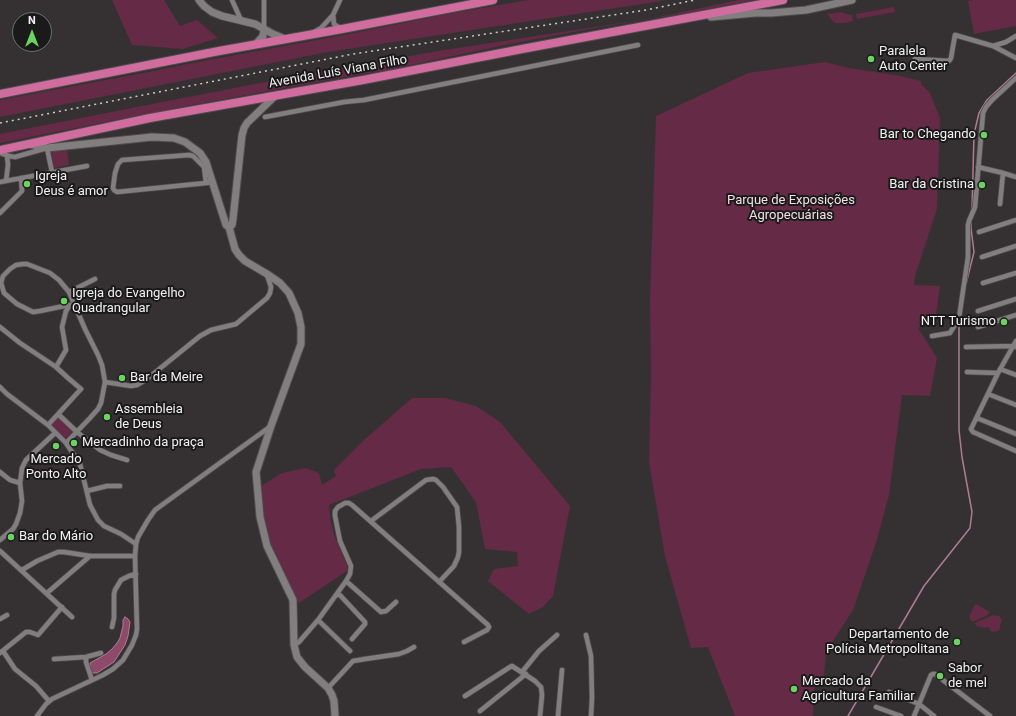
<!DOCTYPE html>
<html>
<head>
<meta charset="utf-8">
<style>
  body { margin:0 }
  #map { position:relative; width:1016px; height:716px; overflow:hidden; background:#353133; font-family:Roboto,sans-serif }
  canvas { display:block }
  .north { position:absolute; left:12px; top:12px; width:40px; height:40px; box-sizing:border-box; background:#1b1a1a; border:1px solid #717070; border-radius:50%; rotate:0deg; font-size:11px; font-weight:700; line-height:16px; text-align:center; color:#f2f0f1 }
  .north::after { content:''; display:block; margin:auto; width:14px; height:18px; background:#6cd362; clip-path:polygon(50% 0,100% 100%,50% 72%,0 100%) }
</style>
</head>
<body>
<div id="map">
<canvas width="1016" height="716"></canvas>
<div class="north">N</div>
</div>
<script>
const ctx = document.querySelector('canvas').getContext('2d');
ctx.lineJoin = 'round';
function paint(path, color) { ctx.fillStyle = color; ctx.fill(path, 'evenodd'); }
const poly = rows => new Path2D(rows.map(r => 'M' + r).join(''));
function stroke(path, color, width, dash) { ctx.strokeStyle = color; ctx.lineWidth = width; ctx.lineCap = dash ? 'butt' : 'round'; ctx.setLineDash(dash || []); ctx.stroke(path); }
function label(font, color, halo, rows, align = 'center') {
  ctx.font = font + ' Roboto,sans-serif'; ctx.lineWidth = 4; ctx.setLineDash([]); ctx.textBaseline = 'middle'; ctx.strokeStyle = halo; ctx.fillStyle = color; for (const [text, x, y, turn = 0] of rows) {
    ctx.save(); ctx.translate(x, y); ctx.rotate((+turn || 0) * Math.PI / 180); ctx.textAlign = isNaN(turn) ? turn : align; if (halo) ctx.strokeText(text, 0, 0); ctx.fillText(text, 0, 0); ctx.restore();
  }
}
paint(poly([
  [112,0,164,0,180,26,197,20,218,38,183,49,132,45],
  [528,0,664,0,655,2,328,52,0,117,0,100,154,71,187,64,344,35,443,15],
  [738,0,754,0,693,12,601,27,515,43,387,70,355,75,192,105,0,143,0,134,152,104,296,76,438,51,654,18],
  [973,0,1016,0,1016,26,974,34,968,1],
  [894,7,895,12,857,19,856,14],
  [841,12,846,14,852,15,853,21,844,23,836,23,833,21,827,14],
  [825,62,849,68,900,76,921,81,921,84,930,93,940,118,937,209,915,276,914,285,940,286,936,316,918,328,937,358,930,396,902,395,889,495,876,543,853,610,826,652,824,678,815,678,813,716,735,716,708,647,691,648,665,556,649,462,651,377,650,300,656,116,748,73],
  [67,149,69,165,54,168,51,152],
  [412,398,445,398,476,406,500,422,570,506,553,596,543,607,529,614,488,581,494,569,518,566,517,552,485,549,476,502,451,467,421,469,329,505,331,524,336,540,347,565,347,571,299,603,272,548,264,516,261,486,282,473,306,468,319,473,322,485,336,476,334,470,364,440],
  [58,417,73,431,65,439,50,425],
  [976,604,985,609,990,612,986,616,972,622,970,619,970,615,974,606],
  [993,615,999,616,1002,620,1001,622,999,631,992,632,988,627,985,628,976,626,975,623]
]), '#642a46');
const water = poly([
  [125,617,128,619,130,622,128,636,125,645,114,662,97,673,93,673,90,670,90,663,106,654,112,649,117,643,120,638,123,626,123,620,125,617]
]);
paint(water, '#8f4a6b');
stroke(water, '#ad7c93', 1);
stroke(poly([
  [972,209,974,134,979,113,987,100,1016,73],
  [966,284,974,252,971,228,971,221],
  [848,716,924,586,970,528,972,512,962,457,959,430,959,321]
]), '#ad7c93', 1.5);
const minor = poly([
  [232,0,241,20],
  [264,0,264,29],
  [333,15,334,24,340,28],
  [314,32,321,28,333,15,340,0],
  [993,46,1006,42,1016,36],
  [915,59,949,61,951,58,955,35,993,46,1016,58],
  [265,117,344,102,364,100,638,45],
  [0,153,9,156,15,157,47,148,52,172],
  [978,167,1003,173,1016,177],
  [6,181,8,165,7,156],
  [0,182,87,166],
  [206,183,204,167,193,156,189,155,122,160,118,164,115,173,113,188,114,190,117,192,206,183,212,182],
  [1000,204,1003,173],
  [0,213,22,191,21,178],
  [979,232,1016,220],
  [982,257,1016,246],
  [983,283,1016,273],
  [69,292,95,279],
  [978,311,1016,299],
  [0,327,20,343,56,367,68,378,81,389,48,425],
  [978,327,1016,315],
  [932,336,950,333,959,318,968,257,968,225,969,221,975,207,983,113,986,107,992,100,1016,78],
  [966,347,1014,346,1016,347],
  [56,367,66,350,62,327,66,311,70,305],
  [1000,369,1016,375],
  [967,372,998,373],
  [105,382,131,386,137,385,147,379,200,336,211,330,236,324,267,298,270,293,271,287,267,275],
  [0,387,7,394,48,425,66,443,80,464,90,505,98,520,104,526,121,534,136,544],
  [988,394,1016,405],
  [58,414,77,432,100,450,111,455,127,460],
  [977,418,1016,434],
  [66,443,90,418,98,409,101,403,105,382,102,365,98,355,85,329,69,292,59,280,50,273,27,264,23,264,16,265,10,269,3,276,1,283,4,293,17,304,33,312,40,311,69,305],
  [1016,451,973,432,971,429,998,373,1016,341],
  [0,472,10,480,20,483],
  [87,491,107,486,120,486],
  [371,521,426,480,433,479,436,480,443,487,457,507,459,527,459,552,458,557,454,566,439,582],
  [0,540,13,529,16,524,20,513,22,501,20,483,22,468,26,460,55,433],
  [0,551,72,617],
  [22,570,37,561,58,552,64,552,90,556,135,556],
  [346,581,381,612,386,611,396,602],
  [47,593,90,556],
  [338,593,365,622,365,624,352,639],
  [0,619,7,615],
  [318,620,350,651],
  [112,627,114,618,114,594,115,590,121,580,129,576,136,574],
  [586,635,591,656,592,698,591,716],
  [294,645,299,642,318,620,346,581,350,574,351,566,340,541,335,516,335,511,338,507,345,503,349,503,352,505,488,625,489,627,487,630,464,642],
  [3,651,15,669,36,686,49,701],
  [0,653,26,632,30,632,38,635,62,607],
  [86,657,86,662,92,680],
  [54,659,86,657,101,653],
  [522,672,539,651,557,635],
  [328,688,353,661,365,659,399,654,407,651,414,647],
  [889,692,919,704,934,716],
  [465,696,510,667,512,666,535,681,541,687,542,695,540,716],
  [876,707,901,716],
  [480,711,526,674],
  [37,716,46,704,52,699,103,675,113,669,123,660,132,645,136,635,137,629,135,556,136,544,138,537,148,520,155,510,271,426],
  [558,716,562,670],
  [914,716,931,675,933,674,935,674,990,716]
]);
const secondary = poly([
  [199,0,204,6,212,12,222,16,255,24,273,34,285,39],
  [711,17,755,13,771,13,806,10,852,0],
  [256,44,263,36,264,29],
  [29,144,47,148,152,137,174,138,185,142,200,153,206,162,226,225,229,227,235,249,239,255,245,261,267,274,280,283,289,293,298,313,301,327,301,344,271,426,258,466,256,472,257,483,260,517,267,546,293,600,294,645,297,657,305,667,328,688,332,695,334,701,335,716],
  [229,227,232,225,233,219,242,135,244,128,247,123,275,96]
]);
const trunk = poly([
  [0,94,219,51,342,29,493,0],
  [0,150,150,118,363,80,522,49,783,0]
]);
stroke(minor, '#4f4d4e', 6);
stroke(secondary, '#4f4d4e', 9);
stroke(trunk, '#4f4d4e', 10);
stroke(minor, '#827e7f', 4.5);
stroke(secondary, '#827e7f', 7);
stroke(trunk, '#d16d9e', 8);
stroke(poly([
  [0,123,353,54,646,10,695,0]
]), '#ccc9ca', 1.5, [2, 4]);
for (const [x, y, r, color] of [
  [871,59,4,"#6cd362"],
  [984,135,4,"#6cd362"],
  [27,184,4,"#6cd362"],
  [982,185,4,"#6cd362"],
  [64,301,4,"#6cd362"],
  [1004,322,4,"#6cd362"],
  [122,378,4,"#6cd362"],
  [107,417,4,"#6cd362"],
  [74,443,4,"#6cd362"],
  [56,446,4,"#6cd362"],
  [11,537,4,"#6cd362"],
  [957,642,4,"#6cd362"],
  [940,676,4,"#6cd362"],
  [794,689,4,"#6cd362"]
]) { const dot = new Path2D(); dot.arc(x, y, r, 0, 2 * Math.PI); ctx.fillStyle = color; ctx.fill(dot); stroke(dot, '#1b1a1a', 1.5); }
label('13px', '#f2f0f1', '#1b1a1a', [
  ["Paralela",879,52],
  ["Auto Center",879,67],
  ["Bar to Chegando",976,135,"right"],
  ["Igreja",35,177],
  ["Deus é amor",35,192],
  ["Bar da Cristina",974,185,"right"],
  ["Igreja do Evangelho",72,294],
  ["Quadrangular",72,309],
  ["NTT Turismo",996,322,"right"],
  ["Bar da Meire",130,378],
  ["Assembleia",115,410],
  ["de Deus",115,425],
  ["Mercadinho da praça",82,443],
  ["Mercado",56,460,"center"],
  ["Ponto Alto",56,475,"center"],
  ["Bar do Mário",19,537],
  ["Departamento de",949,635,"right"],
  ["Polícia Metropolitana",949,650,"right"],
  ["Sabor",948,669],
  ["de mel",948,684],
  ["Mercado da",802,682],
  ["Agricultura Familiar",802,697]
], 'left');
label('13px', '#f2f0f1', '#1b1a1a', [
  ["Avenida Luís Viana Filho",338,72,-10]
]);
label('13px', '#f3dee6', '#1b1a1a', [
  ["Parque de Exposições",791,201],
  ["Agropecuárias",791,216]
]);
</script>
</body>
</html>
